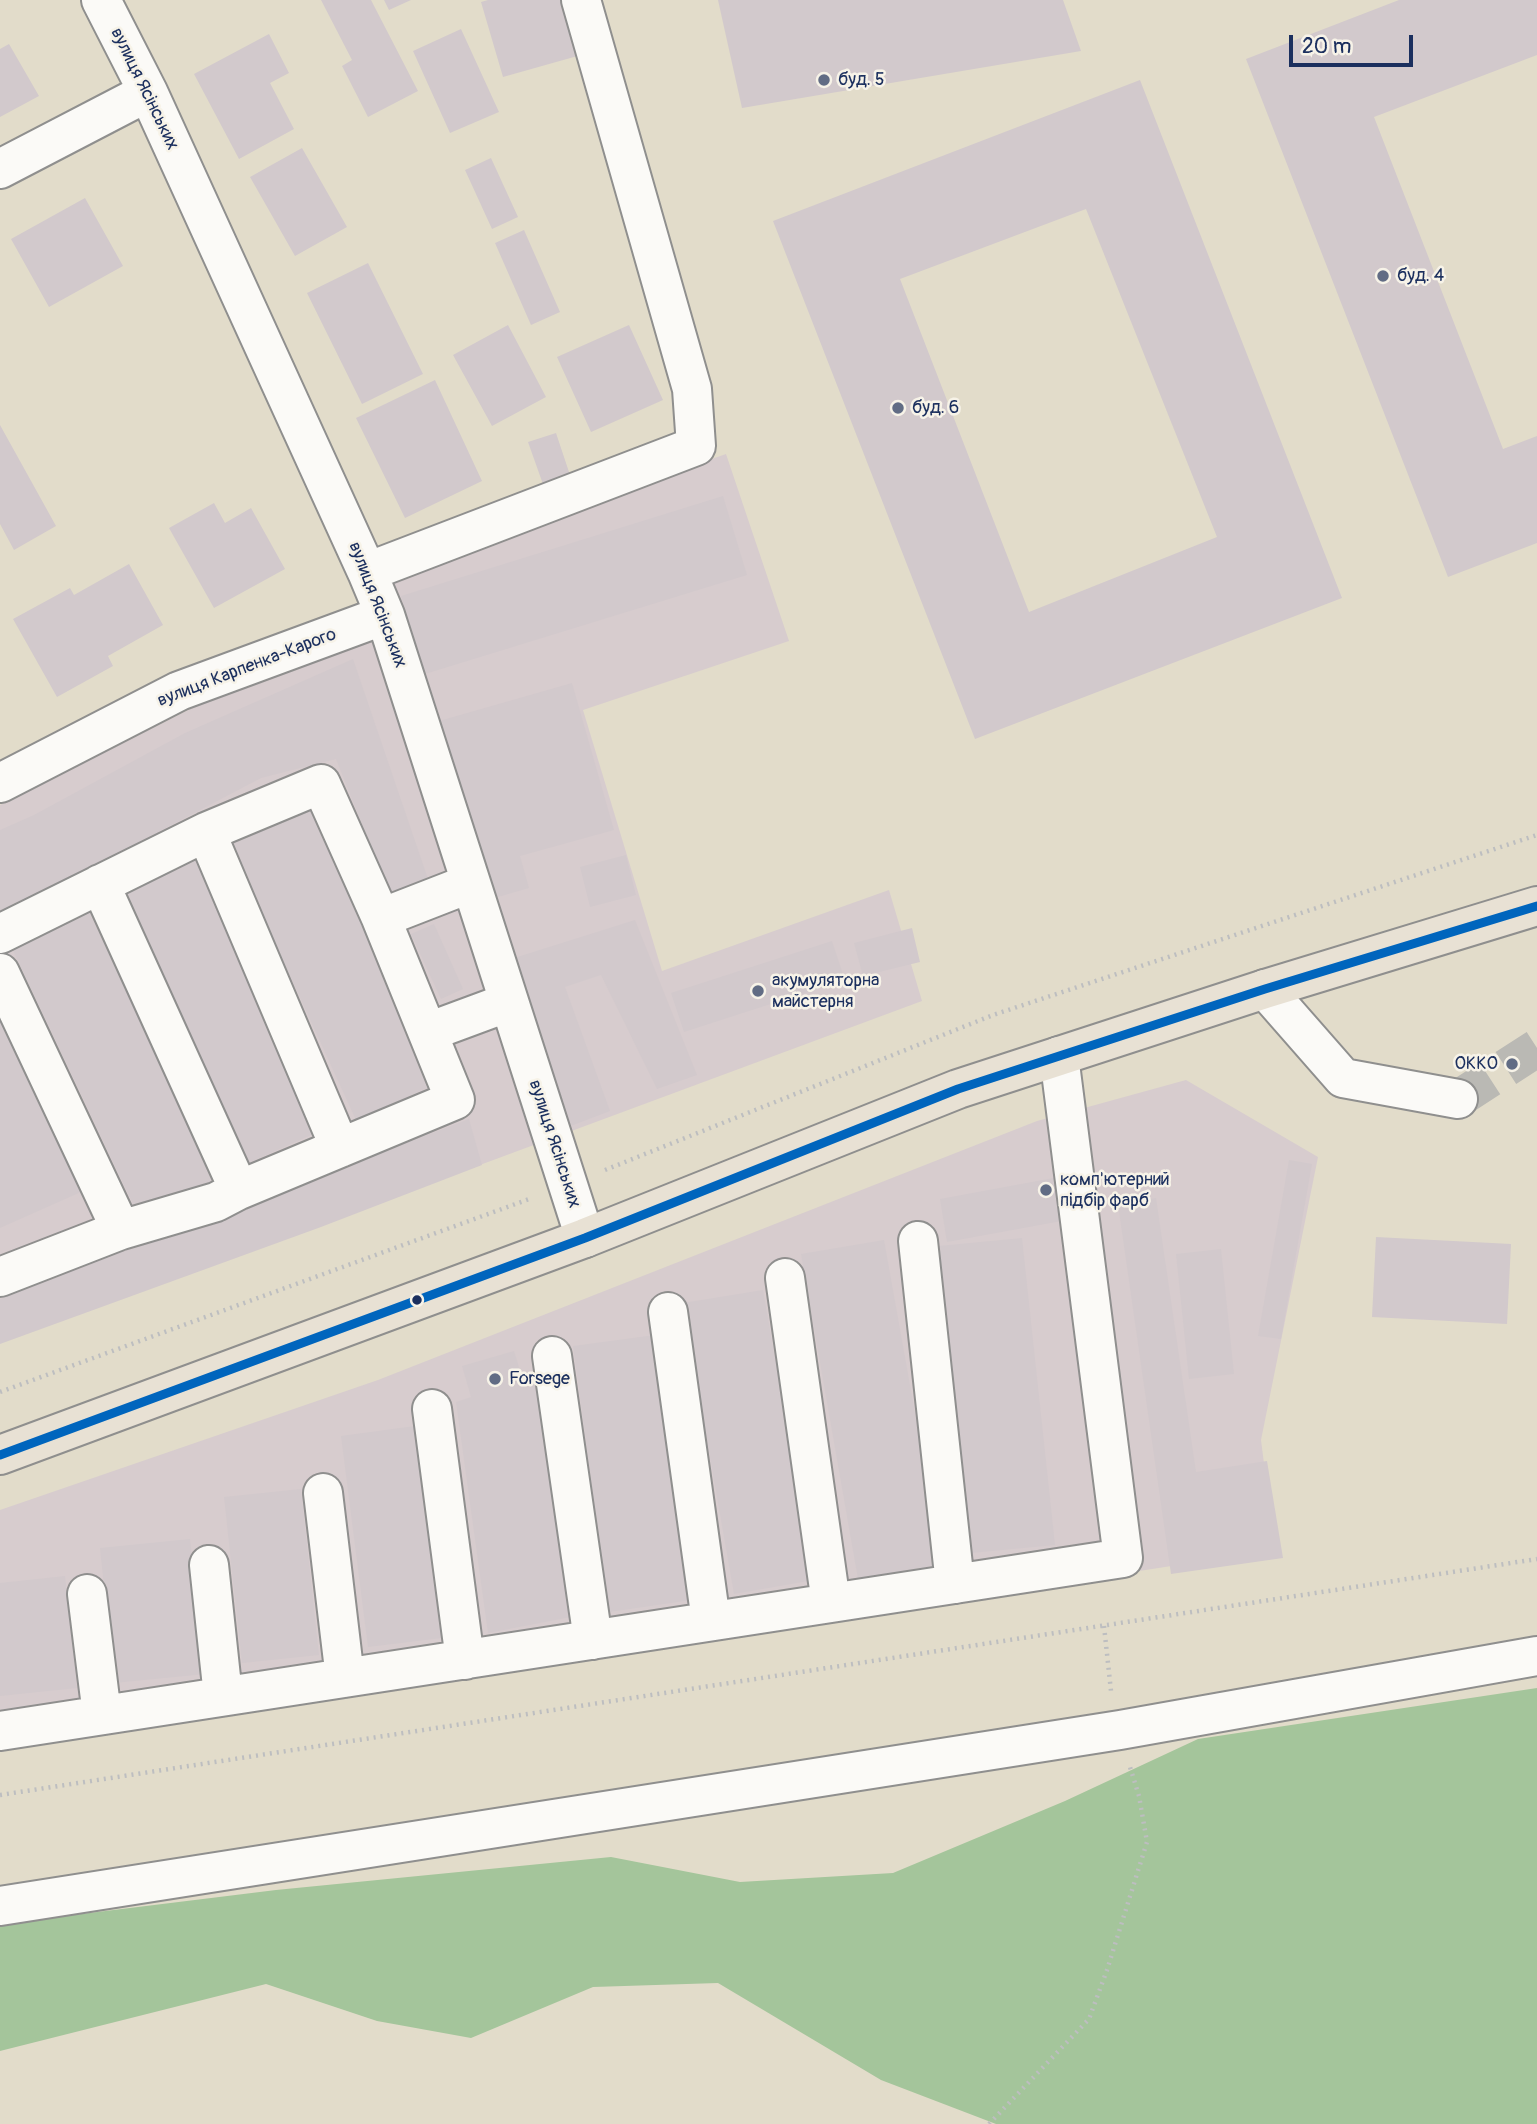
<!DOCTYPE html>
<html>
<head>
<meta charset="utf-8">
<style>
  body { margin:0 }
  #map { position:relative; width:1537px; height:2124px; overflow:hidden; background:#e2dcca; font-family:Pangolin,sans-serif }
  canvas { display:block }
  .scale { position:absolute; left:1289px; top:35px; width:124px; height:32px; box-sizing:border-box; border:4px solid #1b2f5e; border-top:0; padding-left:9px; font-size:21px; line-height:24px; white-space:nowrap; color:#1b2f5e; -webkit-text-stroke:5px #f7f3e8; paint-order:stroke }
</style>
</head>
<body>
<div id="map">
<canvas width="1537" height="2124"></canvas>
<div class="scale">20 m</div>
</div>
<script>
const ctx = document.querySelector('canvas').getContext('2d');
ctx.lineJoin = 'round';
function paint(path, color) { ctx.fillStyle = color; ctx.fill(path, 'evenodd'); }
const poly = rows => new Path2D(rows.map(r => 'M' + r).join(''));
function stroke(path, color, width, dash) { ctx.strokeStyle = color; ctx.lineWidth = width; ctx.lineCap = dash ? 'butt' : 'round'; ctx.setLineDash(dash || []); ctx.stroke(path); }
function label(font, color, halo, rows, align = 'center') {
  ctx.font = font + ' Pangolin,sans-serif'; ctx.lineWidth = 5; ctx.setLineDash([]); ctx.textBaseline = 'middle'; ctx.strokeStyle = halo; ctx.fillStyle = color; for (const [text, x, y, turn = 0] of rows) {
    ctx.save(); ctx.translate(x, y); ctx.rotate((+turn || 0) * Math.PI / 180); ctx.textAlign = isNaN(turn) ? turn : align; if (halo) ctx.strokeText(text, 0, 0); ctx.fillText(text, 0, 0); ctx.restore();
  }
}
paint(poly([
  [726,454,789,641,583,710,662,971,889,890,922,1001,0,1343,0,805,194,707,369,635,386,573],
  [1186,1080,1318,1157,1261,1440,1275,1550,0,1747,0,1510,378,1380,1037,1121]
]), '#d7ccce');
paint(poly([
  [1537,1688,1537,2124,996,2124,881,2080,718,1983,593,1987,471,2038,377,2021,266,1984,0,2051,0,1924,276,1890,611,1857,740,1882,893,1873,1065,1801,1198,1739]
]), '#a4c59b');
paint(poly([
  [321,0,371,0,418,91,368,117,342,66,352,60],
  [384,0,411,0,389,10],
  [488,0,564,0,581,55,503,77,481,2],
  [718,0,1063,0,1081,51,742,108],
  [1399,0,1537,0,1537,55,1374,117,1503,449,1537,436,1537,543,1448,577,1246,59],
  [461,29,499,112,450,133,413,51],
  [269,34,289,73,270,83,294,129,239,159,194,74],
  [9,44,39,96,0,117,0,49],
  [1140,80,1342,598,975,739,773,221],
  [1086,209,1217,537,1029,612,900,279],
  [302,148,347,227,295,256,250,177],
  [491,158,518,217,492,229,465,170],
  [85,198,123,266,49,307,11,239],
  [524,230,560,312,531,325,495,243],
  [368,263,423,374,362,404,307,293],
  [508,325,546,397,492,426,453,355],
  [629,325,663,400,591,432,557,357],
  [435,380,482,481,405,518,356,418],
  [0,425,56,526,14,550,0,524],
  [556,433,571,478,544,487,528,442],
  [723,496,747,575,425,674,401,596],
  [214,503,225,523,251,508,285,569,214,608,169,528],
  [129,564,163,625,108,656,113,666,57,697,13,619,70,588,74,595],
  [353,659,429,882,390,894,336,759,261,778,0,915,0,830,34,815,185,733],
  [572,683,614,830,520,856,529,888,491,899,439,721],
  [310,803,438,1083,356,1120,228,840],
  [626,855,636,895,590,907,580,867],
  [195,860,318,1132,248,1163,124,892],
  [88,910,217,1182,140,1219,11,946],
  [635,920,697,1075,657,1089,601,975,565,987,610,1111,568,1127,511,959],
  [434,924,463,989,441,999,411,934],
  [912,928,920,962,863,976,854,943],
  [832,941,845,980,684,1032,671,993],
  [0,1015,81,1192,0,1228],
  [469,1119,482,1165,321,1227,0,1344,0,1299],
  [1289,1160,1312,1164,1281,1339,1258,1336],
  [1059,1177,1067,1220,947,1242,940,1199],
  [1156,1198,1196,1472,1267,1461,1283,1558,1171,1574,1118,1204],
  [1376,1237,1511,1244,1507,1324,1372,1317],
  [1022,1238,1055,1545,971,1553,939,1246],
  [884,1240,942,1564,858,1579,801,1254],
  [1221,1249,1234,1374,1189,1379,1176,1254],
  [763,1290,814,1580,734,1594,683,1303],
  [655,1335,691,1600,609,1612,573,1346],
  [514,1351,523,1380,541,1374,571,1617,488,1633,456,1402,471,1397,462,1366],
  [415,1426,442,1638,368,1647,341,1436],
  [301,1489,319,1655,242,1663,224,1497],
  [190,1539,205,1674,114,1683,100,1548],
  [65,1576,77,1688,0,1696,0,1583]
]), '#d2c9cc');
stroke(poly([
  [1458,1099,1537,1048]
]), '#bab9b4', 38, [38, 19]);
const minor = poly([
  [101,0,148,92,367,572,385,615,585,1238],
  [0,169,148,92],
  [367,572,696,446,692,389,581,0],
  [0,783,179,691,385,615],
  [206,832,340,1148],
  [100,884,239,1190],
  [381,918,471,883],
  [0,934,206,832,321,784,381,918,455,1100,239,1190,216,1202,121,1230,0,1277],
  [0,973,121,1230],
  [1265,989,1343,1078,1458,1099],
  [428,1032,509,1002],
  [918,1241,955,1584],
  [785,1278,831,1603],
  [668,1312,711,1621],
  [552,1356,593,1640],
  [432,1409,465,1660],
  [323,1493,345,1678],
  [209,1565,223,1696],
  [87,1594,102,1715],
  [0,1731,1123,1558,1059,1056],
  [0,1906,1120,1730,1537,1656]
]);
const major = poly([
  [0,1455,585,1238,958,1089,1265,989,1537,906]
]);
stroke(minor, '#8f8f8e', 42);
stroke(major, '#8f8f8e', 42);
stroke(poly([
  [605,1170,993,1015,1537,835],
  [0,1392,532,1198],
  [1104,1626,1111,1691],
  [0,1795,1537,1559],
  [989,2124,1089,2019,1107,1970,1147,1842,1139,1796,1130,1767]
]), '#bdbec0', 4.5, [2, 5]);
stroke(minor, '#fbfaf7', 38);
stroke(major, '#e8e1d4', 38);
stroke(poly([
  [0,1455,585,1238,958,1089,1265,989,1537,906]
]), '#0065bd', 9);
for (const [x, y, r, color] of [
  [824,80,7,"#616c84"],
  [1383,276,7,"#616c84"],
  [898,408,7,"#616c84"],
  [758,991,7,"#616c84"],
  [1512,1064,7,"#616c84"],
  [1046,1190,7,"#616c84"],
  [417,1300,6,"#1b2f5e"],
  [495,1379,7,"#616c84"]
]) { const dot = new Path2D(); dot.arc(x, y, r, 0, 2 * Math.PI); ctx.fillStyle = color; ctx.fill(dot); stroke(dot, '#f7f3e8', 2.5); }
label('18px', '#1b2f5e', '#f7f3e8', [
  ["буд. 5",838,80],
  ["буд. 4",1397,276],
  ["буд. 6",912,408],
  ["акумуляторна",772,981],
  ["майстерня",772,1002],
  ["ОККО",1498,1064,"right"],
  ["комп'ютерний",1060,1180],
  ["підбір фарб",1060,1201],
  ["Forsege",509,1379]
], 'left');
label('18px', '#1b2f5e', '#f7f3e8', [
  ["вулиця Ясінських",144,89,64],
  ["вулиця Ясінських",377,605,69],
  ["вулиця Карпенка-Карого",247,668,-21],
  ["вулиця Ясінських",554,1144,72]
]);
</script>
</body>
</html>
